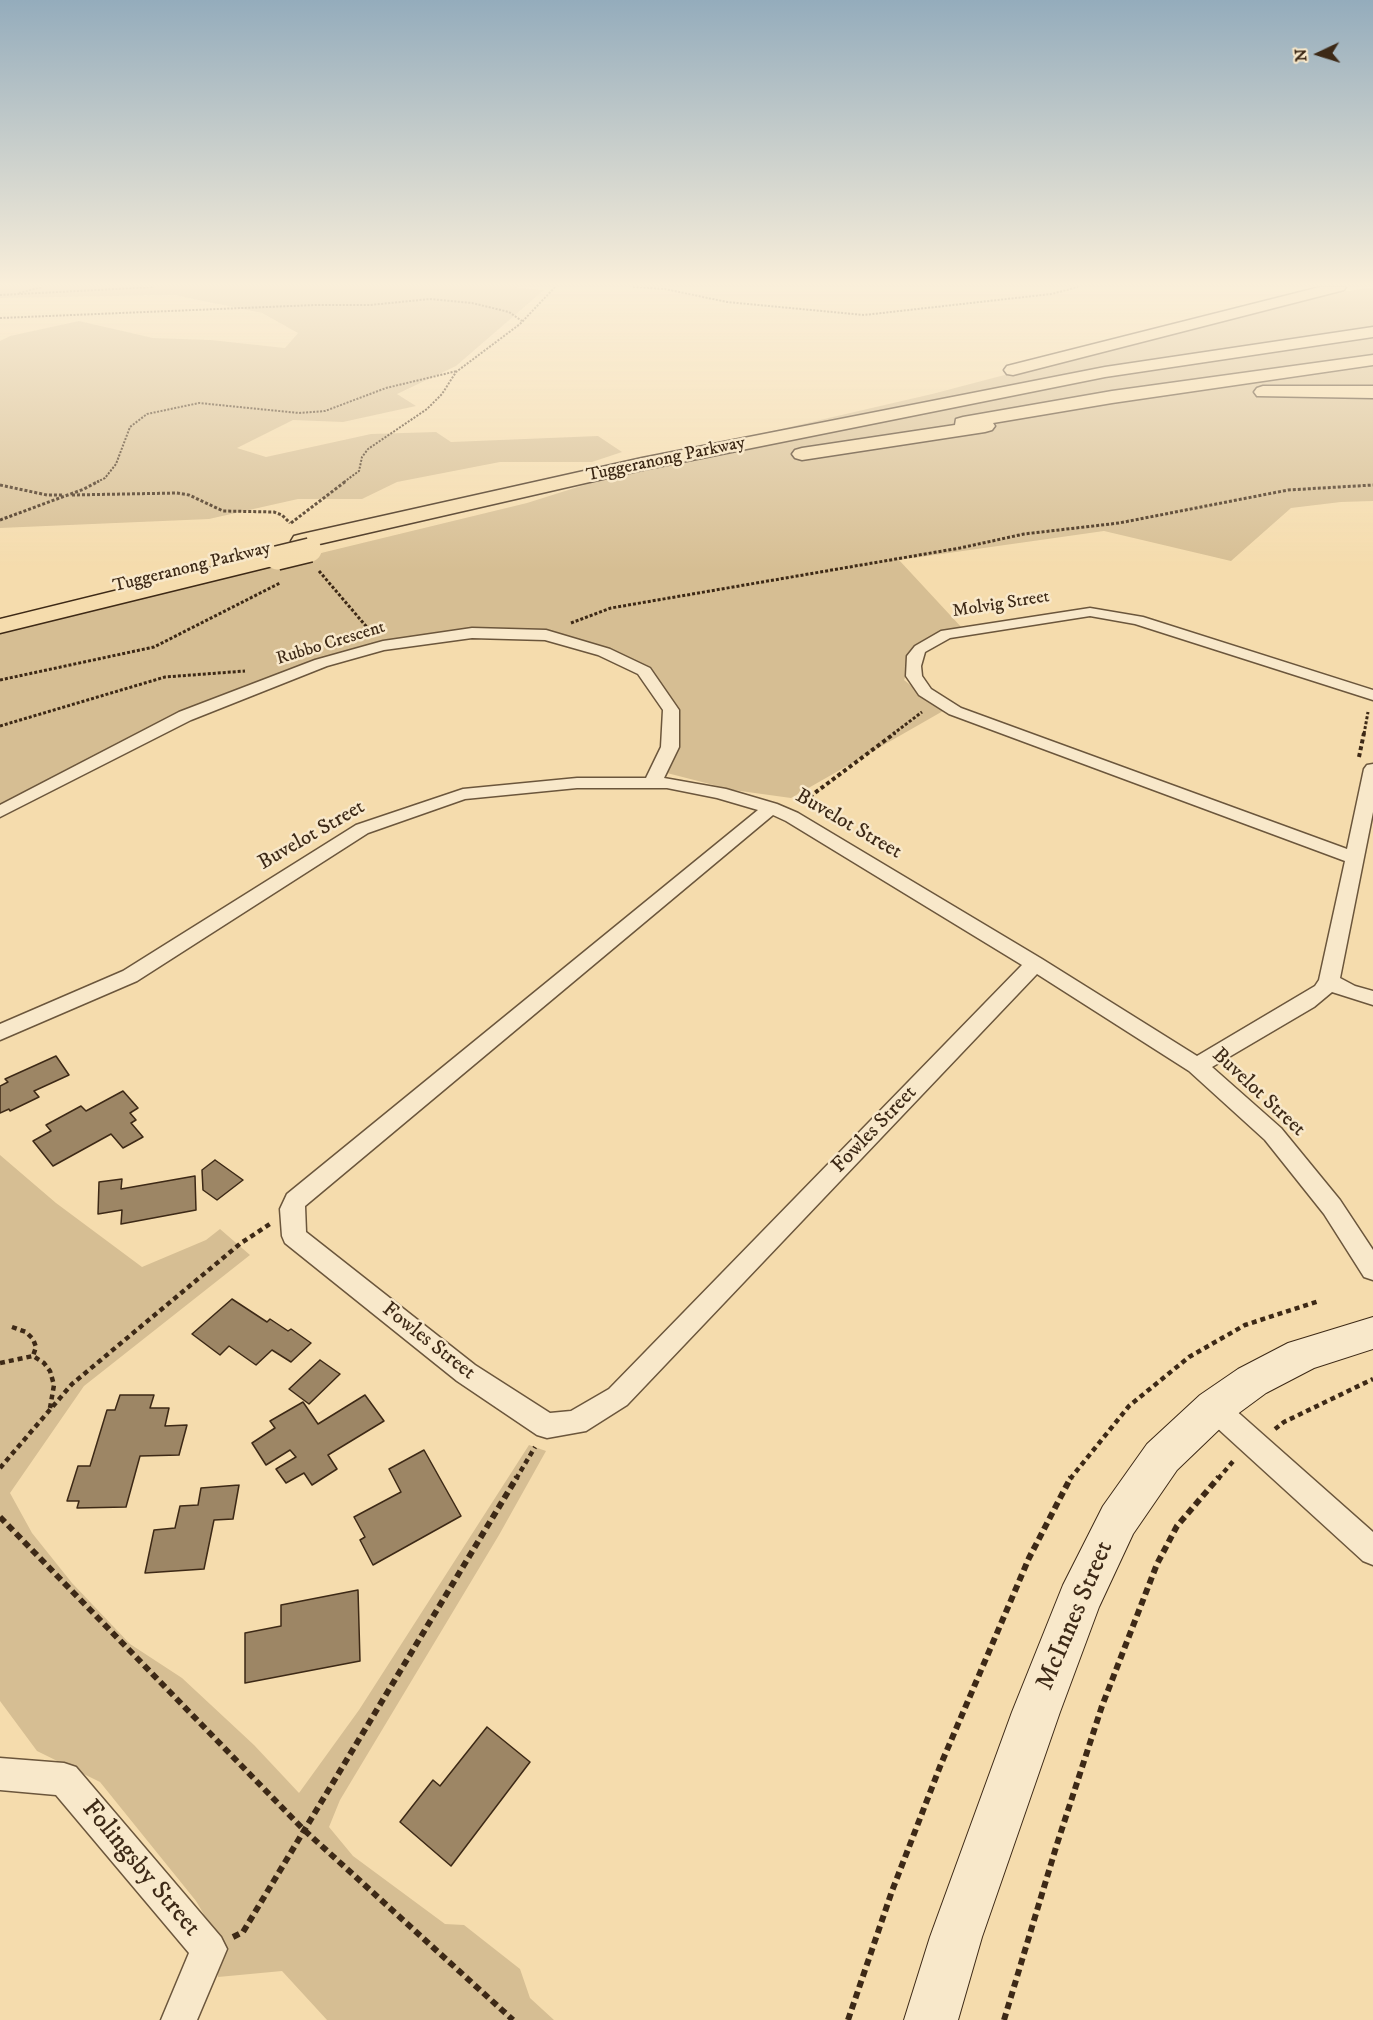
<!DOCTYPE html>
<html>
<head>
<meta charset="utf-8">
<style>
  body { margin:0 }
  #map { position:relative; width:1373px; height:2020px; overflow:hidden; background:#f5dcad; font-family:"IM FELL DW Pica",serif }
  canvas { display:block }
  .north { position:absolute; left:1289px; top:24px; width:60px; height:60px; -webkit-text-stroke:4px #f8e8ca; paint-order:stroke; rotate:266deg; font-size:16px; font-weight:700; line-height:24px; text-align:center; color:#3d2916 }
  .north::after { content:''; display:block; margin:auto; width:21px; height:27px; background:#3d2916; clip-path:polygon(50% 0,100% 100%,50% 72%,0 100%) }
</style>
</head>
<body>
<div id="map">
<canvas width="1373" height="2020"></canvas>
<div class="north">N</div>
</div>
<script>
const ctx = document.querySelector('canvas').getContext('2d');
ctx.lineJoin = 'round';
function paint(path, color) { ctx.fillStyle = color; ctx.fill(path, 'evenodd'); }
const poly = rows => new Path2D(rows.map(r => 'M' + r).join(''));
function stroke(path, color, width, dash) { ctx.strokeStyle = color; ctx.lineWidth = width; ctx.lineCap = dash ? 'butt' : 'round'; ctx.setLineDash(dash || []); ctx.stroke(path); }
function label(font, color, halo, rows, align = 'center') {
  ctx.font = font + ' "IM FELL DW Pica",serif'; ctx.lineWidth = 5; ctx.setLineDash([]); ctx.textBaseline = 'middle'; ctx.strokeStyle = halo; ctx.fillStyle = color; for (const [text, x, y, turn = 0] of rows) {
    ctx.save(); ctx.translate(x, y); ctx.rotate((+turn || 0) * Math.PI / 180); ctx.textAlign = isNaN(turn) ? turn : align; if (halo) ctx.strokeText(text, 0, 0); ctx.fillText(text, 0, 0); ctx.restore();
  }
}
paint(poly([
  [0,287,515,287,544,290,456,366,397,394,416,406,343,422,293,420,237,448,266,457,371,434,436,432,451,442,598,436,622,452,592,462,500,462,397,482,362,499,298,499,209,519,0,528,0,341,10,336,79,321,153,338,211,340,285,348,298,333,262,313,174,295,0,298],
  [1373,287,1373,501,1341,502,1291,508,1231,561,1104,531,899,560,963,629,931,636,917,653,904,680,943,711,791,798,733,790,667,773,677,747,675,710,647,670,548,633,382,643,315,660,185,709,0,804,0,631,527,503,708,446,932,394,1283,302],
  [0,1155,56,1203,142,1267,206,1240,220,1229,250,1255,84,1386,10,1493,32,1533,72,1583,130,1644,182,1678,254,1745,299,1793,359,1710,529,1445,546,1451,499,1535,340,1800,329,1827,353,1856,445,1924,464,1925,520,1969,530,1998,554,2020,327,2020,282,1971,218,1977,216,1935,196,1901,100,1782,37,1751,0,1701]
]), '#d6be93');
const building = poly([
  [56,1056,69,1075,34,1091,39,1097,10,1111,9,1109,0,1113,0,1086,8,1082,5,1079,56,1056],
  [123,1091,138,1108,130,1113,136,1120,131,1123,143,1137,123,1148,111,1134,53,1166,33,1141,51,1131,46,1125,81,1106,86,1111,123,1091],
  [215,1160,243,1180,217,1200,203,1190,202,1170,215,1160],
  [195,1176,196,1210,121,1224,122,1210,98,1214,99,1182,122,1179,121,1189,195,1176],
  [232,1299,267,1322,270,1319,288,1331,291,1329,311,1343,291,1362,272,1350,256,1365,229,1346,220,1355,192,1334,232,1299],
  [320,1360,340,1374,309,1404,289,1389,320,1360],
  [120,1395,154,1395,150,1408,169,1408,165,1426,187,1425,179,1455,140,1456,126,1507,77,1508,79,1501,67,1501,78,1466,90,1466,107,1410,115,1410,120,1395],
  [365,1395,384,1421,328,1455,337,1469,312,1485,304,1473,286,1483,276,1469,296,1457,290,1450,266,1465,252,1443,275,1428,270,1421,303,1402,318,1424,365,1395],
  [424,1450,461,1516,373,1565,360,1540,365,1537,354,1517,401,1492,389,1469,424,1450],
  [239,1485,233,1519,214,1520,204,1569,145,1573,154,1530,175,1528,180,1506,198,1505,201,1488,239,1485],
  [358,1590,360,1661,245,1683,245,1633,281,1626,281,1605,358,1590],
  [487,1727,530,1762,451,1866,400,1822,433,1780,440,1786,487,1727]
]);
paint(building, '#9d8665');
stroke(building, '#3d2916', 1.5);
const street = poly([
  [1090,608,1143,617,1373,690,1373,700,1135,624,1090,616,950,638,925,652,921,666,922,676,931,689,961,708,1347,849,1364,769,1367,765,1373,764,1373,812,1340,978,1355,986,1373,991,1373,1005,1332,992,1314,1007,1212,1067,1281,1128,1340,1200,1373,1250,1373,1280,1364,1277,1324,1214,1265,1140,1189,1071,1037,974,627,1405,586,1431,547,1438,537,1435,457,1381,285,1243,282,1236,280,1209,287,1194,758,810,717,798,667,788,577,788,465,799,368,833,137,981,0,1040,0,1024,123,971,356,825,463,789,577,778,646,778,661,747,663,710,638,674,598,655,545,640,472,638,384,650,327,666,191,720,0,817,0,805,179,712,315,660,383,641,472,628,546,630,610,649,650,668,679,710,679,747,664,778,726,789,777,804,798,813,1042,959,1197,1056,1315,986,1319,980,1345,861,949,714,919,695,906,676,907,656,915,646,941,631,1090,608],
  [773,815,786,821,1022,965,609,1389,571,1411,550,1413,475,1365,306,1232,305,1206,773,815],
  [1214,1396,1224,1400,1373,1532,1373,1565,1363,1561,1204,1416,1200,1408,1204,1400,1214,1396],
  [0,1758,64,1763,76,1767,221,1937,227,1949,197,2020,161,2020,189,1953,56,1795,0,1790,0,1758]
]);
const secondary = poly([
  [1373,1317,1373,1349,1314,1368,1266,1393,1228,1421,1177,1470,1133,1534,1099,1607,1060,1712,982,1937,958,2020,904,2020,930,1937,1012,1712,1063,1585,1103,1506,1147,1444,1200,1395,1238,1369,1288,1343,1373,1317]
]);
const highway = poly([
  [1320,287,1346,287,1344,290,1013,375,1007,374,1004,370,1007,366,1320,287],
  [1373,327,1373,337,1105,377,642,470,302,548,294,546,291,541,294,536,302,534,642,458,1105,367,1373,327],
  [1373,355,1373,365,1112,403,993,423,995,426,992,430,985,432,802,460,795,458,792,454,795,450,802,448,955,425,956,419,963,417,1112,391,1373,355],
  [1263,386,1373,386,1373,398,1257,396,1254,392,1257,388,1263,386],
  [277,551,285,553,288,558,285,563,0,633,0,619,277,551]
]);
stroke(street, '#6b563c', 3);
stroke(secondary, '#3d2916', 2);
stroke(highway, '#3d2916', 3);
stroke(poly([
  [633,287,665,289,727,302,864,315,1051,294,1078,287],
  [19,293,42,287],
  [0,295,154,287],
  [0,318,315,305,370,305,430,299,472,303,509,312,522,321],
  [97,482,105,478,116,464,130,427,147,414,199,403,299,413,325,411,386,388,457,371],
  [344,482,359,471,362,457,368,449,427,409,442,394,456,372,520,324,555,287]
]), '#3d2916', 2, [2, 1.5]);
stroke(poly([
  [0,485,47,495,64,495],
  [72,495,177,493,189,495,223,511,274,512,282,515,290,523],
  [0,520,84,489,99,481],
  [291,523,346,481],
  [319,571,371,632],
  [571,623,611,608,960,548,1024,534,1119,523,1288,490,1373,485],
  [0,680,154,647,280,583],
  [0,726,165,677,245,671],
  [893,734,922,712],
  [1364,734,1368,712]
]), '#3d2916', 3, [3, 2]);
stroke(poly([
  [1359,757,1364,733],
  [804,801,895,733]
]), '#3d2916', 4, [4, 3]);
stroke(poly([
  [12,1327,26,1332,33,1339,36,1347,33,1356],
  [0,1363,33,1356,44,1363,50,1371,54,1385,50,1408],
  [1275,1429,1284,1422,1373,1379],
  [0,1468,72,1384,241,1243,270,1224],
  [516,1479,535,1447],
  [1070,1479,1129,1406,1189,1357,1245,1325,1319,1301],
  [1218,1479,1235,1459]
]), '#3d2916', 4.5, [5, 4]);
stroke(poly([
  [0,1517,303,1829,513,2020],
  [233,1937,243,1932,517,1477],
  [848,2020,892,1891,941,1764,1029,1558,1071,1477],
  [1004,2020,1057,1844,1102,1706,1157,1564,1177,1526,1219,1477]
]), '#3d2916', 6, [7, 4.5]);
paint(street, '#f8e8ca');
paint(secondary, '#f8e8ca');
paint(highway, '#f5dcad');
const highwayBridge = poly([
  [277,558,310,550]
]);
stroke(highwayBridge, '#3d2916', 26, []);
stroke(highwayBridge, '#f5dcad', 23);
const sky = ctx.createLinearGradient(0, 0, 0, 570);
sky.addColorStop(0, '#94acbc');
sky.addColorStop(0.5, '#faefda');
sky.addColorStop(1, '#faefda00');
ctx.fillStyle = sky;
ctx.fillRect(0, 0, 1373, 570);
label('18px', '#3d2916', '#f8e8ca', [
  ["Tuggeranong Parkway",666,460,-12],
  ["Tuggeranong Parkway",192,568,-14],
  ["Molvig Street",1001,605,-9],
  ["Rubbo Crescent",331,644,-17]
]);
label('21px', '#3d2916', '#f8e8ca', [
  ["Buvelot Street",848,825,30],
  ["Buvelot Street",312,836,-30],
  ["Buvelot Street",1258,1093,43],
  ["Fowles Street",875,1130,-46],
  ["Fowles Street",428,1342,38]
]);
label('26px', '#3d2916', '#f8e8ca', [
  ["McInnes Street",1076,1616,-67],
  ["Folingsby Street",140,1869,50]
]);
</script>
</body>
</html>
